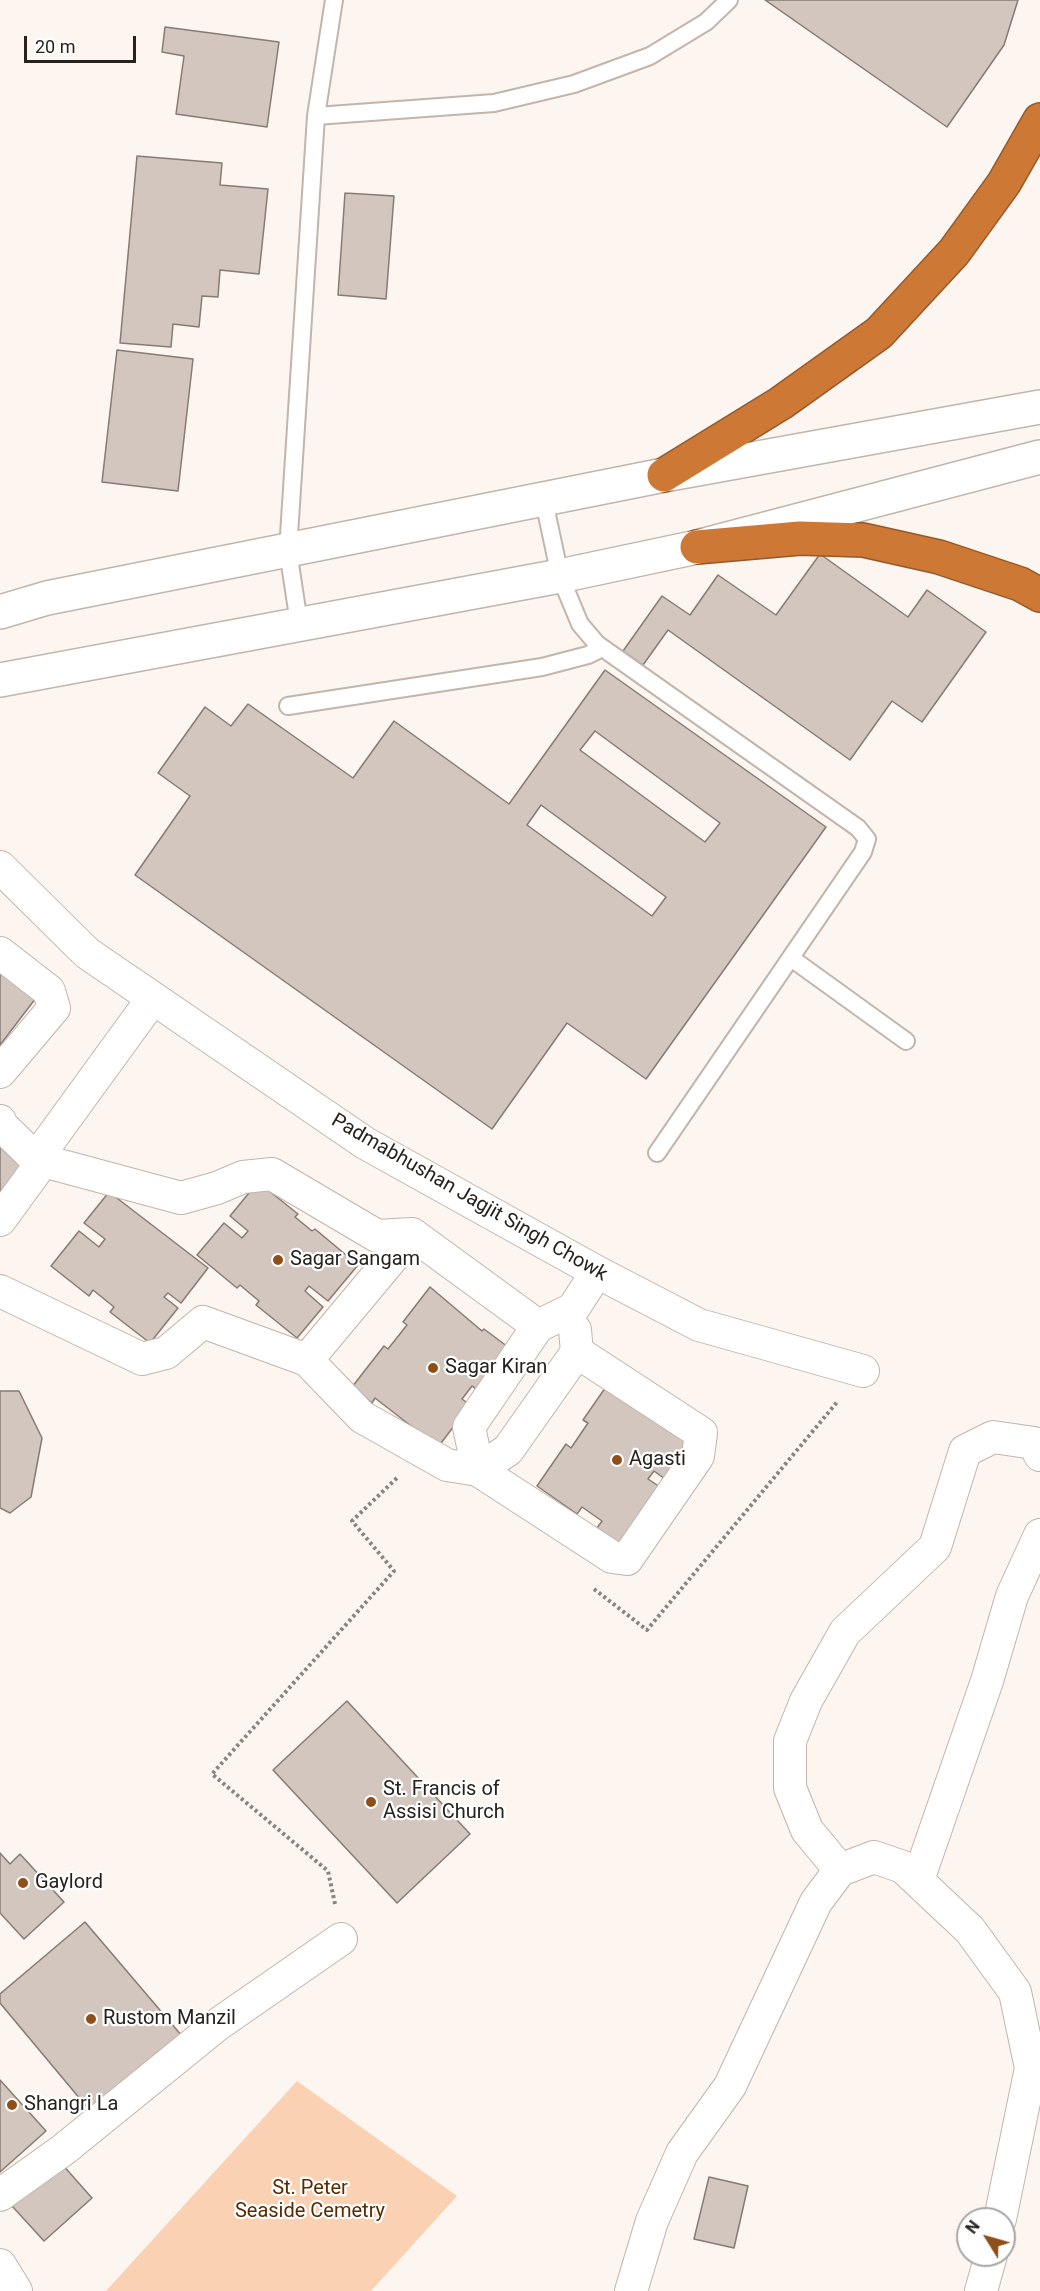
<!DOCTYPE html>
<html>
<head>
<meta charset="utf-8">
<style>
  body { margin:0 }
  #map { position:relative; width:1040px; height:2291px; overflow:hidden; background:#fdf5f0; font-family:Roboto,sans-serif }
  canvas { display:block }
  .north { position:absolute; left:956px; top:2207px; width:60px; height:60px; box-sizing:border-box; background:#fff; border:2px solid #a8a7a5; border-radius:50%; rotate:307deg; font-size:16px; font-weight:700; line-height:24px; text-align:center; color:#26221e }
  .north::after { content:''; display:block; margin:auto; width:21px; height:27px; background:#8f4f19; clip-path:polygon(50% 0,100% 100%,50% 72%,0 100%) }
  .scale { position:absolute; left:24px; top:36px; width:112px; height:27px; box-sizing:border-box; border:3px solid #26221e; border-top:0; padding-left:8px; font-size:18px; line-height:21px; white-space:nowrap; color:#26221e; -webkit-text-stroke:4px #fff; paint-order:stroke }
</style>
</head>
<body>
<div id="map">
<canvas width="1040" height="2291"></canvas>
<div class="north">N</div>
<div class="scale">20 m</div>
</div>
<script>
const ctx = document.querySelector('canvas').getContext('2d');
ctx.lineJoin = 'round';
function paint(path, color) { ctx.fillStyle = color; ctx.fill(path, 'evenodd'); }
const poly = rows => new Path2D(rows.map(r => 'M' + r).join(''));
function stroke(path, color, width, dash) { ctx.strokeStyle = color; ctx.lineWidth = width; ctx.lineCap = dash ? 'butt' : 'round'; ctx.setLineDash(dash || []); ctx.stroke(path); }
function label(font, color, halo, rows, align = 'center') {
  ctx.font = font + ' Roboto,sans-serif'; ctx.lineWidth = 4.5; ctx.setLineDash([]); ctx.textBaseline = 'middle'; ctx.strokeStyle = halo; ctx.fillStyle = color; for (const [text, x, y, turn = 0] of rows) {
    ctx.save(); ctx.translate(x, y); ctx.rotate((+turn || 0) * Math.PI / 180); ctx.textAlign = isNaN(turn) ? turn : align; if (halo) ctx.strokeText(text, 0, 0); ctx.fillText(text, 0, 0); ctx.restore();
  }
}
paint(poly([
  [297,2081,457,2196,371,2291,106,2291]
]), '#fbd1b4');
const building = poly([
  [765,0,1018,0,1004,45,947,127,765,0],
  [165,27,279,42,267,127,176,114,184,56,162,52,165,27],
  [137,156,222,163,220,185,268,189,259,274,220,270,218,297,202,296,199,327,173,324,171,347,120,343,137,156],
  [345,193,394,196,386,299,338,295,345,193],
  [117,350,193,359,178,491,102,482,117,350],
  [820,554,908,617,927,590,986,632,922,722,892,701,850,760,668,630,643,665,623,651,662,596,690,615,718,575,776,615,820,554],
  [605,670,826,827,646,1079,567,1023,492,1129,135,875,190,796,158,773,205,707,231,726,248,704,353,778,394,721,509,804,605,670],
  [595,731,720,823,705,842,580,750,595,731],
  [541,805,666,897,652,916,527,825,541,805],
  [0,972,39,994,0,1045,0,972],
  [0,1143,27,1165,0,1199,0,1143],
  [258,1182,298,1214,295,1217,312,1231,315,1229,358,1265,328,1301,309,1286,305,1291,323,1307,297,1338,256,1305,259,1301,240,1285,237,1288,197,1255,224,1223,242,1238,248,1231,230,1216,258,1182],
  [109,1192,208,1268,181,1303,168,1293,164,1297,178,1308,150,1343,110,1312,114,1307,93,1290,89,1296,51,1266,79,1231,99,1247,105,1239,84,1223,109,1192],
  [430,1287,482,1331,484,1329,512,1350,480,1392,472,1386,462,1399,470,1405,435,1451,407,1430,411,1426,375,1398,372,1403,352,1387,384,1346,388,1349,407,1325,403,1322,430,1287],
  [610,1381,694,1439,665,1479,654,1471,648,1479,660,1487,620,1544,597,1528,602,1521,582,1507,577,1514,537,1486,566,1444,571,1448,588,1423,583,1420,610,1381],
  [0,1391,19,1391,42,1438,31,1497,10,1513,0,1508,0,1391],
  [347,1701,470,1834,397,1903,273,1770,347,1701],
  [0,1853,10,1864,20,1854,64,1902,24,1939,0,1913,0,1853],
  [85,1922,182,2036,91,2112,0,2003,0,1994,85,1922],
  [0,2080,46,2131,0,2172,0,2080],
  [61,2163,92,2198,44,2241,12,2206,61,2163],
  [709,2177,748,2186,734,2248,694,2239,709,2177]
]);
paint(building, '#d3c6be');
stroke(building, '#877b73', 1.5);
const lane = poly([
  [316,116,494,103,574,84,650,56,706,22,729,0],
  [544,501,560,576,580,624,597,644,858,828,867,839,863,852,657,1153],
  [299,623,288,551,316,116,334,0],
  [288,706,542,667,588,655,596,651,597,644],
  [791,958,906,1041]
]);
const street = poly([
  [0,867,87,953,365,1143,597,1272,699,1325,863,1371],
  [0,953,49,991,54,1008,0,1072],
  [153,998,36,1159,181,1198,217,1188,243,1177,272,1174,377,1236,412,1234,538,1326],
  [0,1121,2,1126,36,1159,35,1172,0,1220],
  [0,1291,142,1359,166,1353,203,1322,307,1360,412,1234],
  [577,1352,701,1433,698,1456,627,1559,612,1557,478,1470,469,1427,538,1326,573,1309,597,1272],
  [307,1360,362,1417,447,1465,478,1470,508,1450,577,1352,575,1330],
  [840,1870,807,1830,790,1788,790,1741,806,1701,845,1632,935,1547,965,1451,993,1437,1034,1443,1040,1455],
  [918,1880,987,1681,1012,1596,1040,1535],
  [0,2195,63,2150,217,2025,341,1939],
  [0,2265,16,2291],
  [631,2291,652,2221,682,2153,730,2086,816,1902,840,1870,874,1857,903,1867,970,1930,1015,1992,1031,2068,1000,2219],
  [981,2291,991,2255]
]);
const secondary = poly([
  [0,612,47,598,664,475,1040,407],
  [0,680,560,576,697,547,1040,457]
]);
const highway = poly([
  [664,475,781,403,879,333,954,252,1004,183,1040,120],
  [697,547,800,538,863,540,939,557,1020,584,1040,595]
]);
stroke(lane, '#c1b5ac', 20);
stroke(street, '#c1b5ac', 34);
stroke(secondary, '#c1b5ac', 36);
stroke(highway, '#935a2d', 36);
stroke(poly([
  [594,1589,647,1630,838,1401],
  [335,1904,328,1871,212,1774,394,1571,352,1521,399,1476]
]), '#89847f', 4, [3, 3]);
stroke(lane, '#fff', 16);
stroke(street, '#fff', 32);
stroke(secondary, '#fff', 33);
stroke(highway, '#cd7835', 33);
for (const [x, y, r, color] of [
  [278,1260,6,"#8f4f19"],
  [433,1368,6,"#8f4f19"],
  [617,1460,6,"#8f4f19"],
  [371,1802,6,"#8f4f19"],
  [23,1883,6,"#8f4f19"],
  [91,2019,6,"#8f4f19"],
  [12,2105,6,"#8f4f19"]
]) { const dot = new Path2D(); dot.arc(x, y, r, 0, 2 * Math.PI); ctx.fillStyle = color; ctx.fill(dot); stroke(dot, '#fff', 2); }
label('20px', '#26221e', '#fff', [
  ["Padmabhushan Jagjit Singh Chowk",469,1198,30]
]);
label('20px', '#26221e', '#fff', [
  ["Sagar Sangam",290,1260],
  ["Sagar Kiran",445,1368],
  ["Agasti",629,1460],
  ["St. Francis of",383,1790],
  ["Assisi Church",383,1813],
  ["Gaylord",35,1883],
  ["Rustom Manzil",103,2019],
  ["Shangri La",24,2105]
], 'left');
label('20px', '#592b00', '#fff', [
  ["St. Peter",310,2189],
  ["Seaside Cemetry",310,2212]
]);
</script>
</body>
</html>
